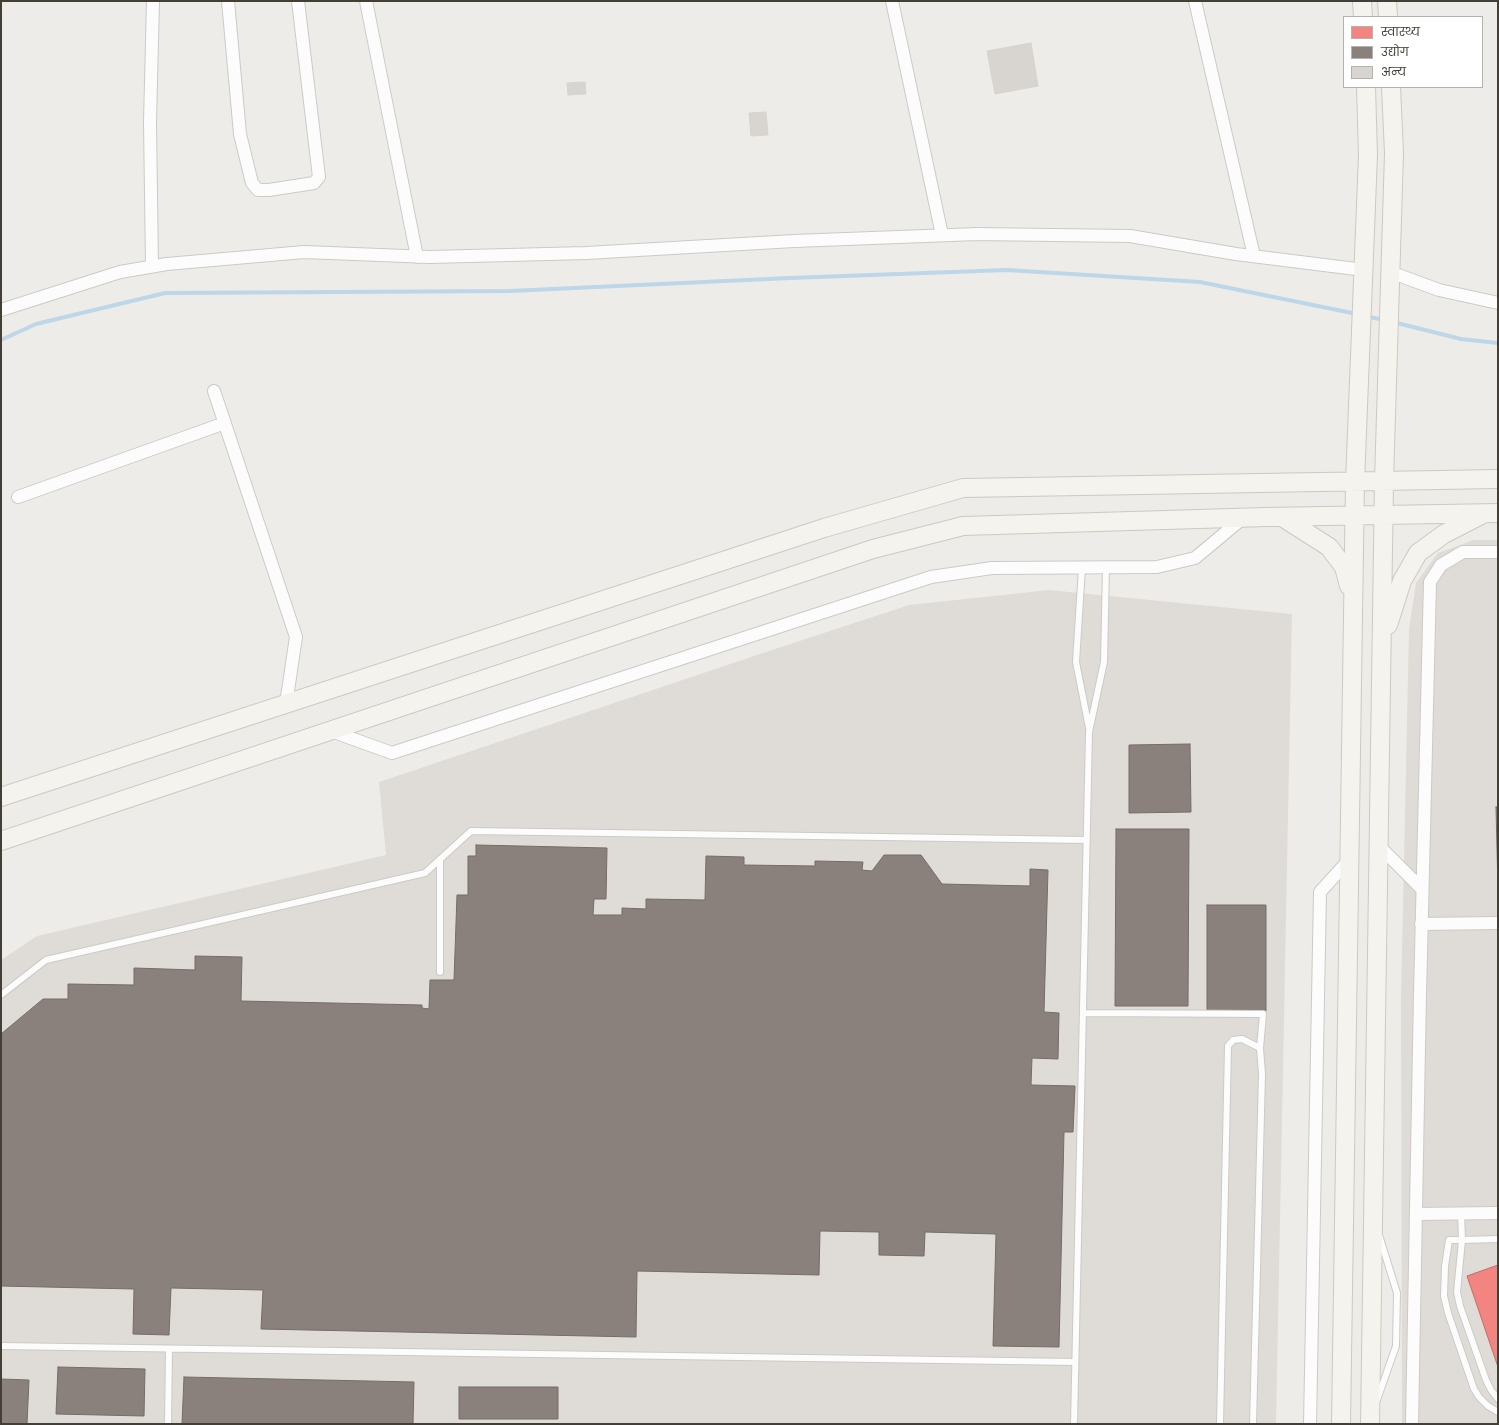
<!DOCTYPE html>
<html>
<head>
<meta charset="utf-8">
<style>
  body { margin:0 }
  #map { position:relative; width:1499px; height:1425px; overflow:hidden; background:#eeece9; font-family:Poppins,"Noto Sans Devanagari",sans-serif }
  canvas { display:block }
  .frame { position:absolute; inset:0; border:2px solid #433e36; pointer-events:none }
  .legend { position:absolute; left:1343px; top:16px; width:140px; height:72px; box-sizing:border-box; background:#fff; border:1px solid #b4b2af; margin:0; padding:5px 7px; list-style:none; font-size:12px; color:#433e36 }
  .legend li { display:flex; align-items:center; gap:8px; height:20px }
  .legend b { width:20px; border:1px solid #b4b2af }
</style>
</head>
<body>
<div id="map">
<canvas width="1499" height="1425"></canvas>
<div class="frame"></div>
<ul class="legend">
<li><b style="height:11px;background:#f28482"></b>स्वास्थ्य</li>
<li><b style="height:11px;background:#8a817c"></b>उद्योग</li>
<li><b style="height:11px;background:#d8d5d1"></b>अन्य</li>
</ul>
</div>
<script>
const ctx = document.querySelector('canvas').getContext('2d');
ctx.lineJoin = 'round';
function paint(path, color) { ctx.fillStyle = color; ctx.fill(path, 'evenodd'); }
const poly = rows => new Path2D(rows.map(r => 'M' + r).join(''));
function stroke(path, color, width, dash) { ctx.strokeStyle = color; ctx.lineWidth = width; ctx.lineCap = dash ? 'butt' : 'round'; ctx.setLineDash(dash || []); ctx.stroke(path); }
paint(poly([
  [1474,540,1498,540,1498,1424,1402,1424,1401,996,1409,629,1416,583,1438,553],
  [1049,590,1292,614,1276,1424,1,1424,1,960,37,936,386,855,379,782,760,654,909,605]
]), '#dfdcd8');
paint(poly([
  [41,1416,151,1420,151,1424,41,1424]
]), '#dddbd8');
const health = poly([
  [1498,1265,1498,1367,1467,1276,1498,1265]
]);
paint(health, '#f28482');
stroke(health, '#be6f6b', 1);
const industry = poly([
  [1190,744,1191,812,1129,813,1129,745,1190,744],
  [1496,807,1498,807,1498,889,1496,807],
  [1116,829,1189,829,1188,1006,1115,1006,1116,829],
  [476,845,607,848,606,899,594,899,593,915,622,915,622,908,646,909,646,899,705,900,706,856,744,857,744,865,815,866,815,861,863,862,862,870,872,871,884,855,921,855,942,884,1030,886,1030,869,1048,870,1044,1012,1059,1013,1058,1059,1032,1058,1031,1085,1075,1086,1073,1132,1064,1132,1059,1347,993,1346,996,1234,925,1232,924,1256,879,1255,879,1232,820,1231,819,1275,637,1271,636,1337,261,1329,263,1290,171,1288,169,1335,133,1334,134,1289,1,1286,1,1034,43,999,68,999,68,984,134,985,134,968,195,970,195,956,242,957,241,1001,422,1005,422,1008,429,1009,430,980,454,980,457,895,468,895,468,856,476,856,476,845],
  [1207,905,1266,905,1266,1011,1207,1011,1207,905],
  [58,1367,145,1369,144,1416,56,1414,58,1367],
  [184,1377,414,1382,413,1424,182,1424,184,1377],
  [1,1379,29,1380,27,1424,1,1424,1,1379],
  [459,1387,558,1387,558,1419,459,1419,459,1387]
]);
paint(industry, '#8a817c');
stroke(industry, '#756d67', 1);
stroke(poly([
  [1365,316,1384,320],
  [1393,322,1461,339,1498,343],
  [1,340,36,324,165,293,510,291,790,278,1007,270,1200,282,1357,314]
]), '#bdd6e8', 4);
const building = poly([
  [1031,43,1038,86,995,94,987,51,1031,43],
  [585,82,586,94,568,95,567,83,585,82],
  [766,112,768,135,751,136,749,113,766,112]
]);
paint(building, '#d8d5d1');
stroke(building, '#d6d3cf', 1);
const lane = poly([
  [1082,568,1076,662,1089,728],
  [440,859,440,972],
  [1,995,46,960,425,873,471,831,1087,840],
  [1083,1013,1263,1014,1260,1048],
  [1461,1213,1462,1240,1449,1240,1445,1266,1444,1296,1448,1313,1474,1389,1479,1397,1488,1406,1498,1412],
  [1498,1239,1462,1240,1457,1292,1460,1306,1486,1380,1491,1390,1498,1399],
  [1,1346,1075,1362],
  [1377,1400,1396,1346,1397,1293,1379,1235],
  [168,1424,169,1349],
  [1074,1424,1089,732,1104,662,1106,568],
  [1220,1424,1228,1046,1233,1040,1242,1039,1260,1048,1262,1074,1253,1424]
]);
const street = poly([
  [228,1,240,134,252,183,258,190,269,190,314,183,319,177,298,1],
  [366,1,417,257],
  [892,1,942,235],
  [1195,1,1254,256],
  [152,266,150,122,153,1],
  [1390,272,1439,290,1498,303],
  [1,310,120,272,167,264,304,252,430,257,586,253,794,241,977,234,1130,236,1236,254,1364,270],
  [214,391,296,637,286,704],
  [18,497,225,423],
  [331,731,392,753,931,577,992,568,1157,567,1195,558,1243,518],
  [1379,846,1422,889],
  [1421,924,1498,923],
  [1416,1214,1498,1213],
  [1310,1424,1320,892,1349,860],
  [1412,1424,1420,994,1430,582,1441,565,1463,552,1498,552]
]);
const secondary = poly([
  [1362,1,1363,17],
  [1387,1,1388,17],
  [1282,517,1329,547,1344,567,1349,586],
  [1388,625,1402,581,1418,553,1444,534,1481,515],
  [1,797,824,528,963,488,1498,479],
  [1,841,873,549,963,526,1266,517,1498,513],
  [1341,1424,1355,482,1368,155,1366,87],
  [1370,1424,1384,481,1394,153,1391,87]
]);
stroke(lane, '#cccac6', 8);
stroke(street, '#cccac6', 14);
stroke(secondary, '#ccc9c0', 20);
stroke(lane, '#fcfcfc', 6);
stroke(street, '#fcfcfc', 12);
stroke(secondary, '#f5f3ee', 18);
</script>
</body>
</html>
